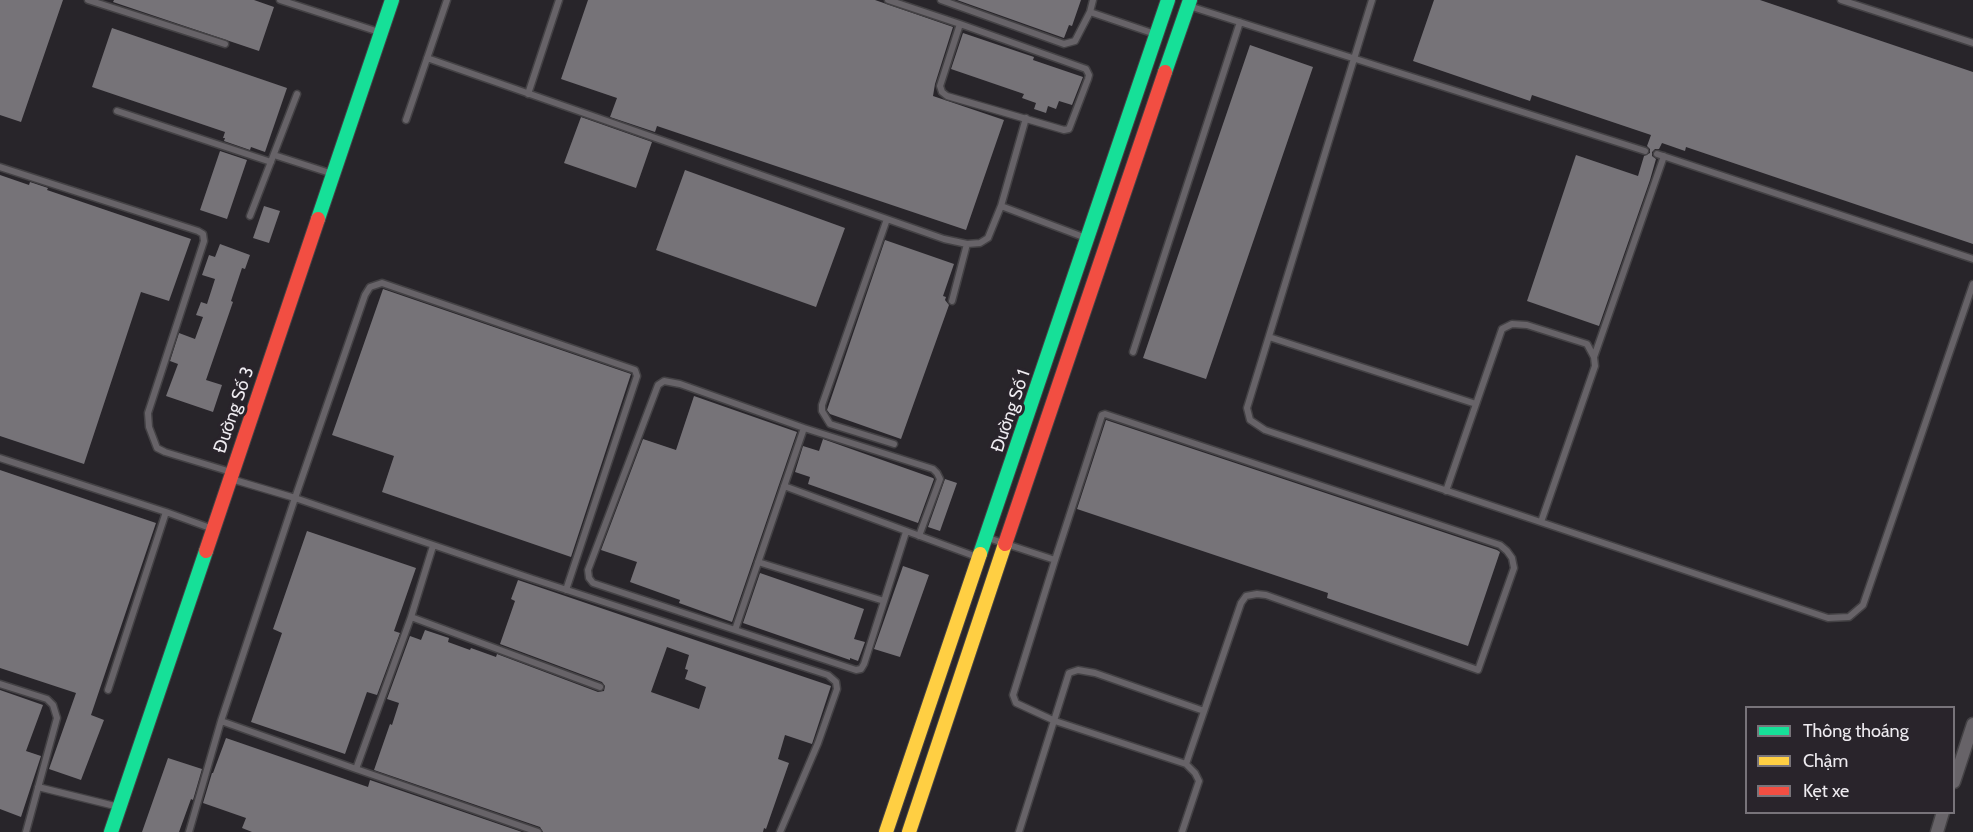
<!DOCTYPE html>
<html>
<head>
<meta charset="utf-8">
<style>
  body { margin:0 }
  #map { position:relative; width:1973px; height:832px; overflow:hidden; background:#28252a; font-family:Cabin,sans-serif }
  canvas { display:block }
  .legend { position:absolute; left:1745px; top:706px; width:210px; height:108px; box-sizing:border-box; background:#29242b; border:2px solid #78747a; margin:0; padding:8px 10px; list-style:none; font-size:18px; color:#eeebf0 }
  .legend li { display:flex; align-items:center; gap:12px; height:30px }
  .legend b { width:30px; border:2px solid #78747a }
</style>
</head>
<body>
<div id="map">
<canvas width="1973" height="832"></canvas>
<ul class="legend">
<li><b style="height:8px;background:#16e098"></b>Thông thoáng</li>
<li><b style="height:8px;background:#ffcf43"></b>Chậm</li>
<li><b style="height:8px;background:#f24e42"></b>Kẹt xe</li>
</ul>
</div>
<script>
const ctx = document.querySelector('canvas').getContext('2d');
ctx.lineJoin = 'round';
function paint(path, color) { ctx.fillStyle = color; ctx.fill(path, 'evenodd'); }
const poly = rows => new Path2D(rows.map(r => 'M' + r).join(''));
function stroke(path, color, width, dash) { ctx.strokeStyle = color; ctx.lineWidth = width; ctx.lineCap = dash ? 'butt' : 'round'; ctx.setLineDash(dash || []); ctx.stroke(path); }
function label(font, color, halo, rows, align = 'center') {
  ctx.font = font + ' Cabin,sans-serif'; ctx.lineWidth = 6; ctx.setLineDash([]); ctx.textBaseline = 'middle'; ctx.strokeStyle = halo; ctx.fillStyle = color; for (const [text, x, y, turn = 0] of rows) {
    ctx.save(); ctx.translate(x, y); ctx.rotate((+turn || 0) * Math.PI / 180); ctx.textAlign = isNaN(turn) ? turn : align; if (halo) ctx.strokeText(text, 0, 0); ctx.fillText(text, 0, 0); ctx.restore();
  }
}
paint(poly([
  [0,0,63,0,21,122,0,115],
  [114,0,254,0,274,7,259,51,113,2],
  [588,0,875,0,953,27,935,84,933,96,1004,120,966,230,657,126,655,132,610,117,617,98,561,79],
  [957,0,1081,0,1072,26,1069,25,1064,38],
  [1434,0,1760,0,1973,72,1973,244,1686,147,1685,151,1662,143,1659,149,1655,149,1652,152,1652,156,1656,159,1650,180,1599,326,1527,301,1576,155,1638,176,1644,156,1650,153,1650,149,1647,146,1651,135,1532,95,1530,101,1413,61],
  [112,28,287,88,265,152,251,147,250,150,224,141,225,138,223,138,225,132,92,87],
  [963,33,1034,57,1033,60,1083,77,1072,105,1059,101,1056,109,1048,106,1046,113,1034,109,1036,103,1022,98,1024,94,951,69],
  [1250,45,1313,67,1206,379,1143,358],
  [581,117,652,142,636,188,564,163],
  [220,151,247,160,227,219,200,210],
  [685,170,845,228,816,307,656,250],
  [0,175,29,185,30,182,48,188,47,190,191,239,169,301,141,292,84,464,0,436],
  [264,206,280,211,269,243,253,238],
  [885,240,954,264,943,296,946,297,945,300,949,305,901,439,830,414,827,410],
  [220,244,250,255,245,269,242,268,231,301,233,302,206,380,222,385,213,412,166,396,178,364,170,361,179,333,195,339,203,317,196,315,201,302,207,304,215,279,202,275,209,255,215,257],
  [383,289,631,374,571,557,382,492,394,456,332,435],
  [694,396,797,432,732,622,679,603,680,600,630,582,637,562,601,550,643,439,676,450],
  [1106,420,1497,550,1500,552,1468,646,1327,598,1328,593,1077,509],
  [823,439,933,478,934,479,918,523,808,484,810,477,795,472,803,446,819,451],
  [0,470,156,523,91,715,104,720,81,780,49,769,76,693,0,668],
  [945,479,957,483,940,531,928,527],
  [307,531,416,568,394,631,400,633,377,695,367,692,345,754,251,722,282,633,273,629],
  [903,566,929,575,900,657,874,649],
  [760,573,864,609,854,639,865,642,858,661,850,658,850,660,743,623],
  [518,580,831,686,812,744,785,735,778,759,789,763,766,829,764,828,763,832,543,832,540,827,374,770,390,724,392,725,399,703,387,699,410,636,421,640,425,630,449,638,448,642,470,650,471,648,496,657,497,654,598,692,604,691,605,686,602,682,500,644,515,601,511,599],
  [667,647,689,655,685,669,688,670,685,679,706,687,699,709,651,692],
  [0,690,43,705,26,751,41,756,21,817,0,809],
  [226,738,368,787,370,780,522,832,252,832,242,828,246,818,203,803,212,773,213,773],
  [168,758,202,769,193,800,191,799,179,832,142,832]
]), '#767378');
const lane = poly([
  [88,0,225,44],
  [280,0,379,32],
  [888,0,960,24,1086,69,1089,75,1088,79,1069,129,1064,130,947,96,942,92,940,86,960,24],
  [941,0,1064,44,1075,41,1090,12,1093,0],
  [1372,0,1247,408,1250,420,1265,430,1828,618,1849,617,1863,605,1973,284],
  [1841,0,1973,43],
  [1189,6,1645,151],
  [1090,12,1155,34],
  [427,58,944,239,967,244,980,243,988,238,1001,206],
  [528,94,559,0],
  [117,111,271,162],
  [1026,118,1001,206,1086,238],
  [406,120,447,0],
  [1657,154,1973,259],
  [274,155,333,174],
  [0,167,198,231,203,234,204,241,148,413,149,427,157,448,165,452,231,472],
  [250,216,297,94],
  [887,219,822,405,822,411,830,424,894,444],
  [952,301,967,244],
  [1269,337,1476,404],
  [1133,352,1240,22],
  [1594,357,1664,156],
  [0,458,166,512,213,529],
  [231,479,295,498,533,579,828,675,836,682,837,689,818,743,780,832],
  [784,486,977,557],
  [1446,491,1502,329,1512,324,1527,325,1587,344,1594,357,1595,366,1541,522],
  [906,532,864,664,861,669,856,670,735,630,804,428,933,469,937,473,940,479,919,536],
  [988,538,1055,560,1013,695,1016,703,1055,721,1186,764,1195,773,1199,781,1182,832],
  [433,546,411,617,600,687],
  [1055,560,1102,415,1105,414,1500,545,1507,551,1512,558,1514,568,1478,670,1266,595,1257,594,1246,596,1241,603,1186,764],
  [758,562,884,601],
  [735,630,593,583,589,578,588,570,658,385,664,381,680,384,804,428],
  [0,684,47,699,53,705,57,718,26,832],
  [108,690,166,512],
  [221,721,356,769,411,617],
  [356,769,538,832],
  [38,787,119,807],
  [189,832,221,721,295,498,365,295,370,287,382,283,635,370,637,376,566,590],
  [1019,832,1069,673,1078,670,1095,673,1204,711]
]);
const street = poly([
  [1954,782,1973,724],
  [1937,832,1943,812]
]);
const fast = poly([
  [1165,72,1190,0],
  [318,219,392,0],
  [980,554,1168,0],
  [111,832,206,551]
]);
const slow = poly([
  [886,832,980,554],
  [909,832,1005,544]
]);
const jam = poly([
  [1005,544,1165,72],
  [206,551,318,219]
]);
stroke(lane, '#444245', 9);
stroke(street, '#444245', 15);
stroke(fast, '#444245', 16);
stroke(slow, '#444245', 16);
stroke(jam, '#444245', 16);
stroke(lane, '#676368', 6);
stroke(street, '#676368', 12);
stroke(fast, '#16e098', 14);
stroke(slow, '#ffcf43', 14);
stroke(jam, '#f24e42', 14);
label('18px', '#eeebf0', '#29242b', [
  ["Đường Số 3",234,410,-71],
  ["Đường Số 1",1011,411,-71]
]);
</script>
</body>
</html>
